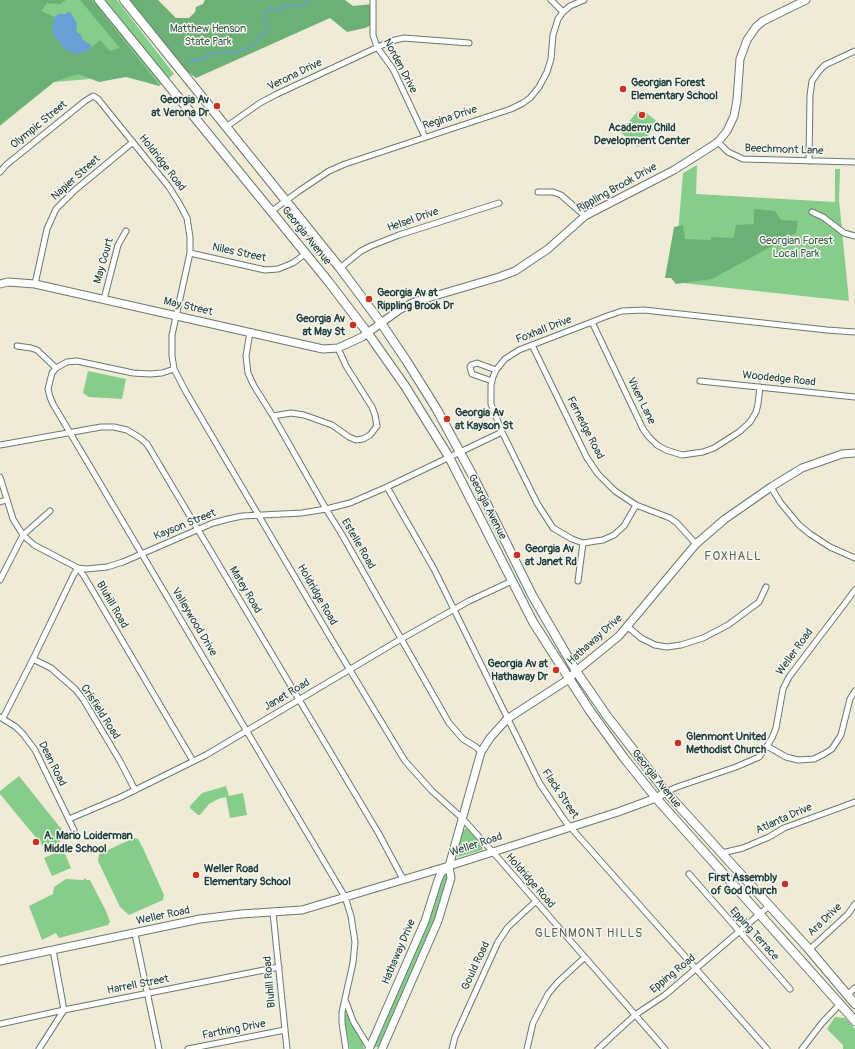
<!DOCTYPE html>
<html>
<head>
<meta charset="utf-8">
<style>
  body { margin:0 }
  canvas { display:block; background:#efebd7 }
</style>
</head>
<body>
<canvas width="855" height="1049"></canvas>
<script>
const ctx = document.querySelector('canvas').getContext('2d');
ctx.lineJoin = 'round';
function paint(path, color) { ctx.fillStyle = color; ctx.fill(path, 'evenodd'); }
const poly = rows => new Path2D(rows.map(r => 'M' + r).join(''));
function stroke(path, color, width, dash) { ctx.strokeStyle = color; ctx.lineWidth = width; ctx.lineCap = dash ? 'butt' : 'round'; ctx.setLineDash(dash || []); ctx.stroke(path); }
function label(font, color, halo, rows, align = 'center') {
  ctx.font = font + ' Pangolin,sans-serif'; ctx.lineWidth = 3; ctx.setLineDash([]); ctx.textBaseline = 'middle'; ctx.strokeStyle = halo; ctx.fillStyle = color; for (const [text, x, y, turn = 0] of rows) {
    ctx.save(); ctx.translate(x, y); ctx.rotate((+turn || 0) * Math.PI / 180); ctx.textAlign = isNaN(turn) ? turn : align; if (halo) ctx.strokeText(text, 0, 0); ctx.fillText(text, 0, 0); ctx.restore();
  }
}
paint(poly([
  [0,0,117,0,174,74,159,86,126,76,54,82,0,126],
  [638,111,644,111,659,123,638,147,620,132],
  [697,165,696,194,835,202,835,169,840,169,839,200,849,301,674,282,683,173],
  [88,371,126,379,122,399,89,397,83,393],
  [19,776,67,836,47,851,0,794,0,791],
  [226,786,229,796,243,793,247,815,230,818,226,797,218,799,209,804,200,815,198,815,190,808,190,806,202,793],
  [467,828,483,846,482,850,458,857,456,854,463,830],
  [134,838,138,839,143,848,164,895,163,900,129,915,120,907,98,861,99,854],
  [63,849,71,868,52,876,44,858],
  [447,873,449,874,430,934,380,1047,375,1047,374,1045,443,875],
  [86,878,86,880,90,880,106,911,110,922,108,925,59,938,56,933,42,940,29,906,53,894,54,887,66,879,83,880],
  [347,1013,363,1042,364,1049,350,1049,344,1018,345,1014],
  [835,1017,845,1018,855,1029,855,1049,843,1049,843,1045,827,1029]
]), '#85cd89');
paint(poly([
  [0,0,66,0,60,4,47,3,41,11,55,17,53,23,55,38,60,42,88,51,100,40,110,51,120,48,80,0,92,0,160,86,126,77,99,82,78,74,54,82,0,125],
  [130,0,158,0,176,18,189,18,195,12,196,7,203,4,205,0,345,0,353,6,373,4,373,24,365,28,347,32,330,18,196,78,187,71],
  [754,209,775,211,781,220,798,221,796,233,712,279,676,284,671,278,665,278,674,227,683,225,685,239,711,240,711,237,734,238,736,225,754,224]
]), '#6cb075');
paint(poly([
  [68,12,71,13,75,20,77,24,76,31,81,35,82,39,92,46,88,51,76,54,63,49,60,42,55,38,53,32,53,23,55,17,58,14,66,14]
]), '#699fd7');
stroke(poly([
  [191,64,193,60,203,60,209,54,230,52,236,53,246,48,249,48,258,41,260,35,266,34,267,27,264,18,264,12,268,9,282,10,285,5,301,6,305,4,308,0]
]), '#699fd7', 1.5);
const street = poly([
  [373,0,373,35,377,47,393,69,425,137],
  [551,0,563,12],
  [226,127,260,103,277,94,391,41,404,38,469,43],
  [718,142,728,152,743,159,855,162],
  [809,161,810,95,812,81,819,71,825,65,855,51],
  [0,172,6,165,85,101,93,96,98,99,169,187,179,203,187,218,190,237,190,253,172,335,172,356,174,369,186,392,336,647,405,761,432,791,462,818,492,851,665,1049],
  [538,192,553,192,561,195,585,216],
  [272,211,299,191,329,171,345,164,511,109,523,103,530,98,539,87,547,72,551,59,553,35,558,19,563,12,570,6,584,0],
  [812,212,823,217,844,233,855,236],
  [190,253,265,270,278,269,293,263,305,254],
  [340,268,361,251,371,246,399,235,499,203],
  [35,284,47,229,56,209,75,190,133,142],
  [104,299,118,245,126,231],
  [592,322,643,429,648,436,657,445,666,450,682,455,703,452,714,448,739,432,750,422,756,412,758,404,760,387],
  [250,332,246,356,248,373,254,386,273,416,326,509,341,533,449,723,463,739,476,747,481,752],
  [532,345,587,458,598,474,615,491,636,505,670,518,677,523,696,544],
  [17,346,31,348,37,350,56,368],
  [174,369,162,373,150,374,133,373,77,361,67,362,56,368,52,373,48,389,50,397,53,404,345,897,351,916,355,942,353,963,342,1012,342,1023,346,1049],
  [492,381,472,374,470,367,471,365,477,363,496,370],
  [700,381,855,397],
  [273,416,291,413,304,415,332,425,349,437,356,440,363,439,370,435,377,426,375,415,372,407,346,366,338,348],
  [0,445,101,427,114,427,127,430,140,438,147,444,379,834,403,879],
  [0,477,13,519,23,535,34,545,78,568,84,576,193,761],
  [387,487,434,569,540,784,565,821,767,1049],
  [771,487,780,502,799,525,810,534,830,547,855,558],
  [0,502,6,500],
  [636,505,624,526,614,535,603,540,583,543,572,539,553,528,537,503,502,432,491,404,491,385,493,377,496,370,505,359,519,350,592,322,607,316,622,311,644,310,827,330,855,332],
  [0,580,23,535,50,511],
  [578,581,583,543],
  [628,627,641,638,655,645,667,647,681,645,703,638,728,625,759,602,766,587],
  [33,659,51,668,75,689,83,699,120,761,135,790],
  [0,717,16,727,23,734,35,750,74,830],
  [3,718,33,659,74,574,78,568,86,569,107,567,123,562,213,523,228,519,242,516,302,513,326,509,350,503,387,487,502,432],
  [767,746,786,757,798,760,814,759,824,754,832,749,841,735,850,699,855,691],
  [666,792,677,787,736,767,759,757,767,746,772,738,776,728,783,689,789,677,855,590],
  [69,819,121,797,206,755,401,639,469,601,512,581],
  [722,853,743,848,769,837,784,828,855,802],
  [689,874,790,989],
  [273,913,287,1049],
  [135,934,159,1049],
  [809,950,848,914,855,904],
  [847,995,855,988],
  [346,1002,353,1021,370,1049],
  [0,1024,64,1010,279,967],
  [39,1049,64,1010,53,950],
  [188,1049,285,1030],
  [452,1049,455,1037,498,942,508,927,535,902],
  [527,1049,533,1023,548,994,558,982,584,958],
  [598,1049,635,1015,665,995,769,906],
  [802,1049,822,1023,840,1004]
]);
const secondary = poly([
  [0,284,8,282,35,284,314,347,323,349,338,348,362,337,399,310,414,302,499,277,515,271,548,249,585,216,674,170,712,146,718,142,727,131,734,116,737,100,740,59,747,40,756,27,763,21,806,0],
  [0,961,200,919,241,914,302,910,449,866,618,812,656,798,666,792],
  [369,1049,425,921,438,880,441,873,449,866,481,752,490,738,507,719,569,679,576,671,619,636,696,544,725,519,771,487,802,468,842,454,855,453],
  [382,1049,438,921,451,878,449,866]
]);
const primary = poly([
  [99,0,328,281,367,332,405,386,449,457,533,622,590,711,624,758,656,798,855,1021],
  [124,0,340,268,381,323,406,360,436,408,474,478,532,595,576,671,607,716,666,792,807,947,855,1004]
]);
stroke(street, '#687a6d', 7);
stroke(secondary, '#687a6d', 9);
stroke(primary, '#687a6d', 10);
stroke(street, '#fff', 5);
stroke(secondary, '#fff', 7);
stroke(primary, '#fff', 8);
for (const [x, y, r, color] of [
  [623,89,4,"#c8321e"],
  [217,106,4,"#c8321e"],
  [642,115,4,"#c8321e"],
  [369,299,4,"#c8321e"],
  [353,325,4,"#c8321e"],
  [447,419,4,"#c8321e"],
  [517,555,4,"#c8321e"],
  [556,670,4,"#c8321e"],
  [678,743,4,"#c8321e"],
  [36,842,4,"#c8321e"],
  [196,875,4,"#c8321e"],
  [785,884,4,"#c8321e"]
]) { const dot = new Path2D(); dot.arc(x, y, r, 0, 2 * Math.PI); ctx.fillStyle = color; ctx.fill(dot); stroke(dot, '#f6f6f2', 1.5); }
label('11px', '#386149', '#f6f6f2', [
  ["Matthew Henson",208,29],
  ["State Park",208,42],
  ["Georgian Forest",796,241],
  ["Local Park",796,254]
]);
label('11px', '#1f3d34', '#f6f6f2', [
  ["Norden Drive",400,66,62],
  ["Verona Drive",295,75,-26],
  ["Regina Drive",450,118,-18],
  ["Olympic Street",39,125,-39],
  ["Beechmont Lane",784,150,2],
  ["Holdridge Road",162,163,52],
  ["Napier Street",76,178,-42],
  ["Rippling Brook Drive",617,188,-29],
  ["Helsel Drive",413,220,-19],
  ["Georgia Avenue",306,236,51],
  ["Niles Street",239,253,12],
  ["May Court",104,261,-74],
  ["May Street",188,307,13],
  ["Foxhall Drive",544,330,-21],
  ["Woodedge Road",779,379,6],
  ["Vixen Lane",641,401,64],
  ["Fernedge Road",585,428,63],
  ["Georgia Avenue",487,507,63],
  ["Kayson Street",185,525,-22],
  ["Estelle Road",358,544,60],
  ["Matey Road",245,590,59],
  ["Holdridge Road",317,595,60],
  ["Bluhill Road",112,605,60],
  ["Valleywood Drive",194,622,59],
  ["Hathaway Drive",595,640,-42],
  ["Weller Road",795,652,-54],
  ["Janet Road",287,695,-31],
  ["Crisfield Road",100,712,57],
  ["Dean Road",52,764,63],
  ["Georgia Avenue",656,779,51],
  ["Flack Street",560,794,56],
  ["Atlanta Drive",784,819,-24],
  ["Weller Road",476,845,-18],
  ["Holdridge Road",530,881,49],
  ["Weller Road",163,916,-12],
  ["Ara Drive",825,920,-44],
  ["Epping Terrace",754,934,48],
  ["Hathaway Drive",399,952,-67],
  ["Gould Road",476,966,-65],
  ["Epping Road",673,974,-39],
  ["Bluhill Road",270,982,-95],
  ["Harrell Street",138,985,-11],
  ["Farthing Drive",234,1030,-11]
]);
label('bold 11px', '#1f3d34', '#f6f6f2', [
  ["Georgian Forest",631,83],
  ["Elementary School",631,96],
  ["Georgia Av",209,100,"right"],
  ["at Verona Dr",209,113,"right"],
  ["Academy Child",642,128,"center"],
  ["Development Center",642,141,"center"],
  ["Georgia Av at",377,293],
  ["Rippling Brook Dr",377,306],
  ["Georgia Av",345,319,"right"],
  ["at May St",345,332,"right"],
  ["Georgia Av",455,413],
  ["at Kayson St",455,426],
  ["Georgia Av",525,549],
  ["at Janet Rd",525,562],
  ["Georgia Av at",548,664,"right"],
  ["Hathaway Dr",548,677,"right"],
  ["Glenmont United",686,737],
  ["Methodist Church",686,750],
  ["A. Mario Loiderman",44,836],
  ["Middle School",44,849],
  ["Weller Road",204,869],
  ["Elementary School",204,882],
  ["First Assembly",777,878,"right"],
  ["of God Church",777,891,"right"]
], 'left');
ctx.letterSpacing = '1px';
label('12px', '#5c6652', '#f6f6f2', [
  ["FOXHALL",733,557],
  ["GLENMONT HILLS",589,934]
]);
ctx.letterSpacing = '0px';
</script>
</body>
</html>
